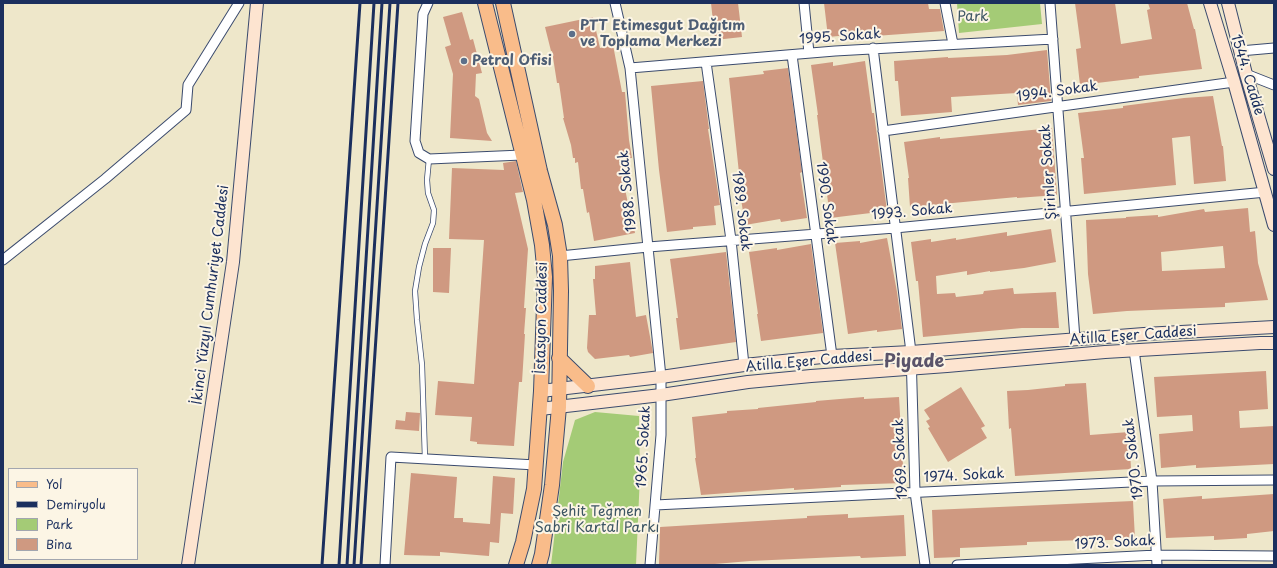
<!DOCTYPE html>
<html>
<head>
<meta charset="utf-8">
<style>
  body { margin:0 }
  #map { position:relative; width:1277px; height:568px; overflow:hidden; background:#eee7ca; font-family:"Playpen Sans",sans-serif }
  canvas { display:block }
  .frame { position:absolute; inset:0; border:4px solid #1b2f5e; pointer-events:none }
  .legend { position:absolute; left:8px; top:468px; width:130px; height:92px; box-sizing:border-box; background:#fcf5e5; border:1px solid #a2a6af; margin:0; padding:5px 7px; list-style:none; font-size:12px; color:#1b2f5e }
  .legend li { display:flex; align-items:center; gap:8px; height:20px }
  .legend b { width:20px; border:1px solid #a2a6af }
</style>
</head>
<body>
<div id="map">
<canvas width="1277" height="568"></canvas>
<div class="frame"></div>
<ul class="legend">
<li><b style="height:5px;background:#f9bc8a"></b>Yol</li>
<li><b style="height:5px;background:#1b2f5e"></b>Demiryolu</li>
<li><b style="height:11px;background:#a4cb76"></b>Park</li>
<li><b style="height:11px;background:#cf9981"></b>Bina</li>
</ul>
</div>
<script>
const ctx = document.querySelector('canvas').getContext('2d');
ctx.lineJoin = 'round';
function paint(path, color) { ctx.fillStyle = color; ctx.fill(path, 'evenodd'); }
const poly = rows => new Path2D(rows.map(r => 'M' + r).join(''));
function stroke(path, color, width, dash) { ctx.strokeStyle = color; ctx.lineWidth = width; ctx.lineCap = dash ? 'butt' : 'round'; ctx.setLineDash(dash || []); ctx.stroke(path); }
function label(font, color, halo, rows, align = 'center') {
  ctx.font = font + ' "Playpen Sans",sans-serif'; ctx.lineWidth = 4; ctx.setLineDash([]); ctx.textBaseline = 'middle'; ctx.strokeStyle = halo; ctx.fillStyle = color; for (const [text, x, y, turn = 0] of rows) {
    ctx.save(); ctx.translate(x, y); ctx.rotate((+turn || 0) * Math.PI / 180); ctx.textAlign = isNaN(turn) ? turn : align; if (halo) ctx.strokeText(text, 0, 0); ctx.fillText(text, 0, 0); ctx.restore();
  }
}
paint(poly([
  [957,3,1040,3,1042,24,959,33],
  [595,412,639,416,640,475,636,565,551,565,563,462,575,420]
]), '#a4cb76');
paint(poly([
  [711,3,738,3,742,37,715,40],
  [824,3,928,3,929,9,940,9,944,31,861,37,860,34,828,37],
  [1075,3,1115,3,1121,44,1152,39,1147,10,1150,9,1148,3,1187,3,1194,29,1195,29,1202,69,1139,76,1139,78,1080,85,1076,49,1081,48],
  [462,12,470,40,473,39,482,73,476,74,475,96,479,99,487,133,492,141,450,138,453,74,445,47,451,45,443,17],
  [593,17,600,48,613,45,622,92,625,92,629,140,632,158,621,159,625,189,630,213,631,213,635,233,594,241,589,212,587,213,583,189,581,189,578,162,575,163,575,158,573,158,571,145,563,118,564,118,559,83,557,83,552,51,551,51,545,27],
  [1047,50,1051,101,1018,105,1017,93,951,97,952,112,901,116,898,81,895,81,894,61,948,57,948,58,1007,55],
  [865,61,872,113,874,113,887,211,830,218,817,115,818,115,811,65,833,62,833,66],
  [788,68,802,172,800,173,807,218,781,222,780,219,745,225,740,192,741,192,729,78,764,74,763,71],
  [703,81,709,129,708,129,720,205,714,206,716,225,693,227,693,229,667,232,659,170,651,86],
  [1213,96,1222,146,1223,146,1226,181,1194,184,1190,136,1172,138,1176,185,1084,194,1081,158,1084,158,1078,113,1123,108,1123,106,1184,98],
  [1052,128,1057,195,1017,198,1017,197,910,207,908,178,909,178,904,142,940,137,940,139],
  [516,161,523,192,515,193,528,249,524,308,526,308,524,334,525,334,522,382,519,382,514,446,477,444,477,442,470,441,472,417,435,415,438,381,474,384,484,240,449,239,452,168,504,170,503,163],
  [1248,208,1250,232,1255,231,1258,263,1268,300,1225,303,1225,307,1127,311,1093,314,1088,274,1086,220,1126,218,1126,217,1158,215,1158,217,1204,209,1205,212],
  [1223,246,1225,268,1162,271,1161,252],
  [1051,229,1056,262,1024,268,990,272,990,271,967,275,967,271,936,276,937,294,955,293,956,297,983,294,984,291,1013,288,1014,294,1056,292,1059,328,1022,328,923,337,918,281,916,281,911,242,931,239,931,242,956,238,956,240,1007,232,1007,236],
  [887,238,897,292,902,329,877,332,877,330,848,334,835,243,860,241,860,243],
  [811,244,823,333,761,341,757,314,758,314,749,252,777,248,777,250],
  [433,248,451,248,449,293,433,292],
  [726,252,736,342,680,350,676,318,678,318,670,259],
  [630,262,636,317,646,315,653,353,630,357,629,355,595,359,588,352,587,348,589,315,596,315,593,279,595,279,595,266],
  [1266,371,1268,409,1239,411,1240,428,1274,426,1274,464,1196,468,1196,465,1161,468,1159,434,1193,431,1192,415,1157,417,1154,377],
  [1086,383,1090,435,1129,432,1131,469,1015,476,1011,428,1009,429,1007,391,1028,390,1065,386,1065,384],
  [961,387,985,426,981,428,987,438,948,462,928,428,930,427,926,421,930,419,924,410],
  [864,397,864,399,899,397,904,483,841,485,841,487,794,490,794,488,701,495,695,458,696,458,692,417,727,413,727,411,758,409,758,408,816,402,816,401],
  [406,412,420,413,419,431,395,429,396,420,405,421],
  [411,473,457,477,454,518,463,518,463,522,490,524,493,476,515,478,513,514,501,513,499,543,490,542,489,556,440,552,440,556,404,555],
  [1274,494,1274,531,1247,534,1247,538,1214,540,1214,536,1166,538,1163,499,1202,496,1202,499],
  [1133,501,1135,539,1083,541,1083,540,1027,542,1027,545,960,548,960,557,934,558,932,510],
  [848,514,848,518,904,515,906,556,861,558,860,556,750,561,703,565,659,565,660,527,807,518,807,516]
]), '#cf9981');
const lane = poly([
  [425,459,422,365,417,320,415,291,419,267,425,244,433,223,434,210,428,193,427,180,429,159]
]);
const street = poly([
  [428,3,423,14,415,141,419,153,429,159,522,155],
  [615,3,630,68,661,377,661,435,650,565],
  [804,3,809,53],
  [945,3,953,44],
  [1050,3,1075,339],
  [873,48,911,352,915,492,925,565],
  [1240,51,1274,48],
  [792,55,832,356],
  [706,62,731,240,744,365],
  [630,68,835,51,1053,39],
  [1246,74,1274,85],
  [883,131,1234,82],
  [560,256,648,247,895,228,1266,192],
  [3,260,105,179,186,110,188,85,239,3],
  [1134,350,1152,481,1157,565],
  [655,505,1152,481,1274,480],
  [385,565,391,457,536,465],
  [957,565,1157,555,1274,556]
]);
const secondary = poly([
  [1210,3,1234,82,1274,225],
  [1228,3,1246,74,1274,169],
  [541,391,661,377,744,365,832,356,911,352,1144,334,1274,327],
  [540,409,661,395,748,382,811,376,947,366,1105,352,1260,343,1274,343],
  [188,565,233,262,257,3]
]);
const primary = poly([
  [485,3,534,200,542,245,545,277,541,391,534,489,523,542,516,565],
  [503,3,540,171,555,225,560,256,561,291,559,407,552,485,542,554,539,565],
  [559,358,588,386]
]);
stroke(lane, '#3b4b6e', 6);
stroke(street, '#3b4b6e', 11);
stroke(secondary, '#3b4b6e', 14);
stroke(primary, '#3b4b6e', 16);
stroke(lane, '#fff', 4.5);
stroke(street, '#fff', 9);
stroke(secondary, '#fde4d0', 12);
stroke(primary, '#f9bc8a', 14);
stroke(poly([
  [322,565,360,3],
  [339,565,374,3],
  [347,565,382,3],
  [354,565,390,3],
  [361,565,398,3]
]), '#1b2f5e', 3);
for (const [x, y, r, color] of [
  [572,34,4,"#5c6f8a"],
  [464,61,4,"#5c6f8a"]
]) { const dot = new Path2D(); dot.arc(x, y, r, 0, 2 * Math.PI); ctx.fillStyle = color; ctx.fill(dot); stroke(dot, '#fcf5e5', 1.5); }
label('14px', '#3d5664', '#fcf5e5', [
  ["Park",973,17],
  ["Şehit Teğmen",597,512],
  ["Sabri Kartal Parkı",597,528]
]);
label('bold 14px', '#4e5e75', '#fcf5e5', [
  ["PTT Etimesgut Dağıtım",580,26],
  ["ve Toplama Merkezi",580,42],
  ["Petrol Ofisi",472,61]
], 'left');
label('14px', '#1b2f5e', '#fcf5e5', [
  ["1995. Sokak",840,37,-4],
  ["1544. Cadde",1247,75,73],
  ["1994. Sokak",1057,92,-8],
  ["Şirinler Sokak",1049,172,-94],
  ["1988. Sokak",628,191,-96],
  ["1990. Sokak",826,203,82],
  ["1989. Sokak",741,211,83],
  ["1993. Sokak",912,212,-5],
  ["İkinci Yüzyıl Cumhuriyet Caddesi",211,295,-83],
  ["İstasyon Caddesi",542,318,-89],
  ["Atilla Eşer Caddesi",1133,336,-4],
  ["Atilla Eşer Caddesi",809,362,-5],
  ["1965. Sokak",644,447,-87],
  ["1969. Sokak",901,459,-93],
  ["1970. Sokak",1134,459,-97],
  ["1974. Sokak",964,476,-3],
  ["1973. Sokak",1115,543,-3]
]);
label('bold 18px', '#5a546a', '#fcf5e5', [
  ["Piyade",914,362]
]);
</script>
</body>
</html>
